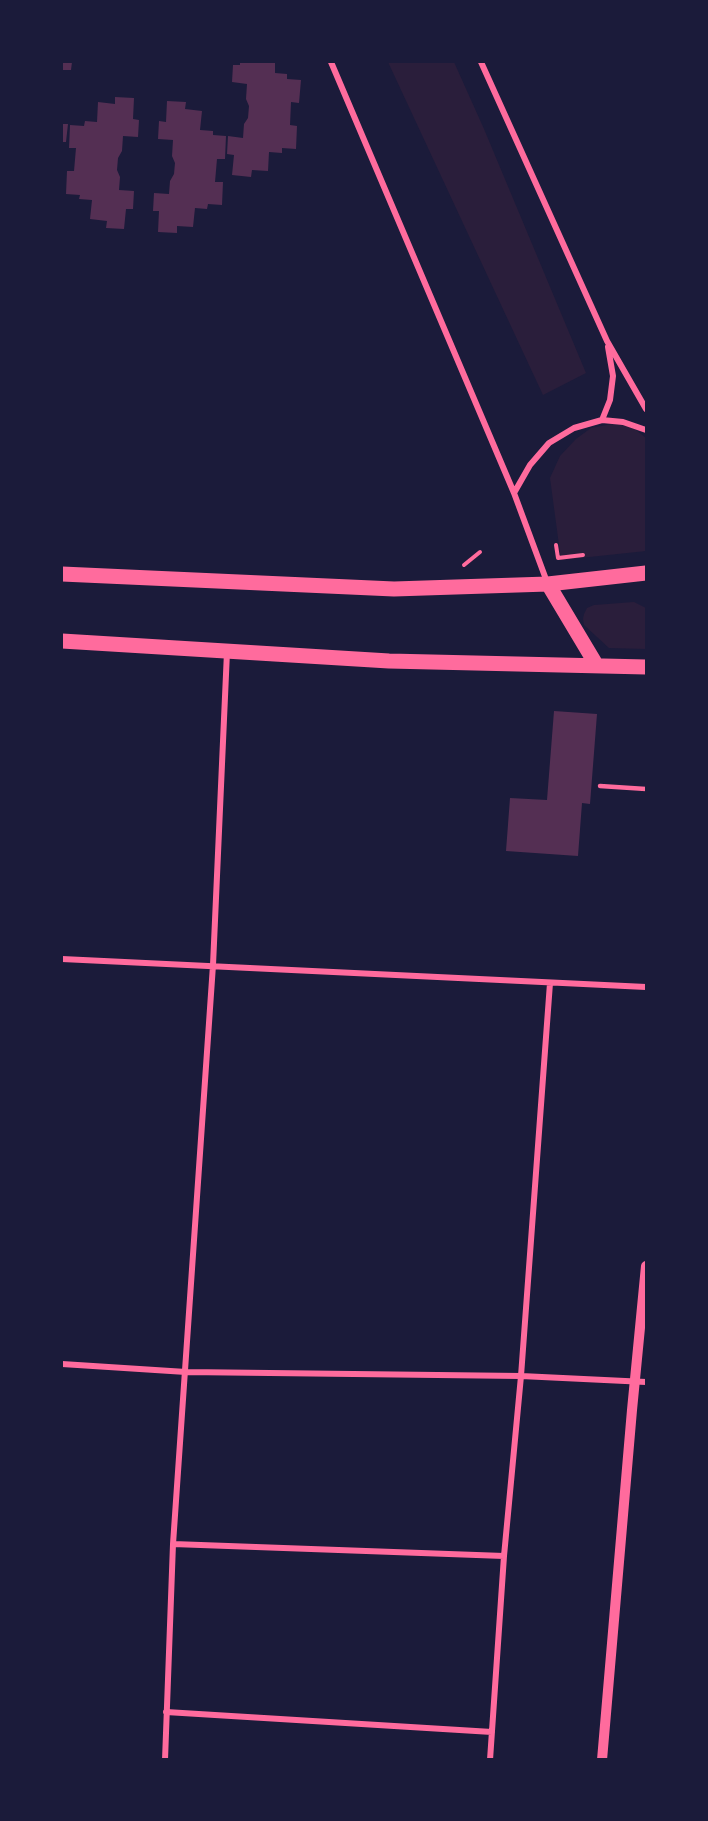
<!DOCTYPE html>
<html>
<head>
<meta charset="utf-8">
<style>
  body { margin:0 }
  #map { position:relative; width:708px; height:1821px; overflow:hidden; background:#1b1b3a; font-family:Poppins,sans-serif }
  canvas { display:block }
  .frame { position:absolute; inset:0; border:63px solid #1b1b3a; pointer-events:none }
</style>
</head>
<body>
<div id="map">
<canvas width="708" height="1821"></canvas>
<div class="frame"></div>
</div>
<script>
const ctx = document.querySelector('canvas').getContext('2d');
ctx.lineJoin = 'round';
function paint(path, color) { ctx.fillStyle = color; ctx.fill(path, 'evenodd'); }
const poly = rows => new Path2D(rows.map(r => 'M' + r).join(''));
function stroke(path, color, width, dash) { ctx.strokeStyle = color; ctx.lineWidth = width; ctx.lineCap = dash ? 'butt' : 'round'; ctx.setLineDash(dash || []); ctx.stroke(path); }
paint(poly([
  [388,62,454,62,484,129,586,373,543,395],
  [612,424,631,426,646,438,646,551,561,560,550,478,560,456,576,439,591,428],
  [634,602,646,608,646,649,609,648,584,625,583,619,584,614,587,608,594,605]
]), '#2a1e3b');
paint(poly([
  [62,62,72,62,71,70,62,70],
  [240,62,275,62,275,73,287,74,287,79,301,80,299,103,291,102,290,125,297,126,296,149,282,148,282,153,269,152,268,171,252,170,251,177,232,175,234,155,227,154,228,136,243,138,244,124,248,118,249,106,246,99,247,84,232,82,233,65,240,65],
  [115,97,134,98,133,119,139,120,138,137,123,136,122,151,118,158,117,170,120,177,119,190,134,191,133,209,126,209,124,229,106,228,107,221,90,219,92,200,79,199,80,195,66,194,67,171,74,171,76,148,69,148,70,125,84,126,85,121,97,122,98,102,115,104],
  [167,101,186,102,185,109,202,111,200,130,213,131,213,135,226,136,225,159,217,159,215,182,223,182,222,205,208,204,207,209,195,208,193,227,177,226,177,233,158,232,159,211,153,211,154,193,169,194,170,181,174,174,175,163,172,156,173,140,158,139,159,121,166,122],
  [62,124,68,124,66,142,62,142],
  [554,711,597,714,590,804,582,803,578,856,506,851,510,798,547,800]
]), '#542f53');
stroke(poly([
  [556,545,558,558,583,555],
  [464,565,480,552]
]), '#ff6b9d', 4);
stroke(poly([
  [600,786,646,789]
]), '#ff6b9d', 4.5);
stroke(poly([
  [331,62,514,493,547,582],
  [481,62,607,341,646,409],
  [602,420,610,400,613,376,608,347],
  [514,493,530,465,549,443,574,428,602,420,623,422,646,430],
  [62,959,646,987],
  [62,1364,186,1372,521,1376,646,1382],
  [173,1544,504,1556],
  [166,1712,492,1732],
  [165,1760,173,1544,213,965,227,652],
  [490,1760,504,1556,521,1376,550,983]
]), '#ff6b9d', 6);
stroke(poly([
  [602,1760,632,1410,646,1266]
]), '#ff6b9d', 10);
stroke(poly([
  [62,574,394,589,548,584,646,573],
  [548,584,597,666],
  [62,641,389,661,646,667]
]), '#ff6b9d', 15);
</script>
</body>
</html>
